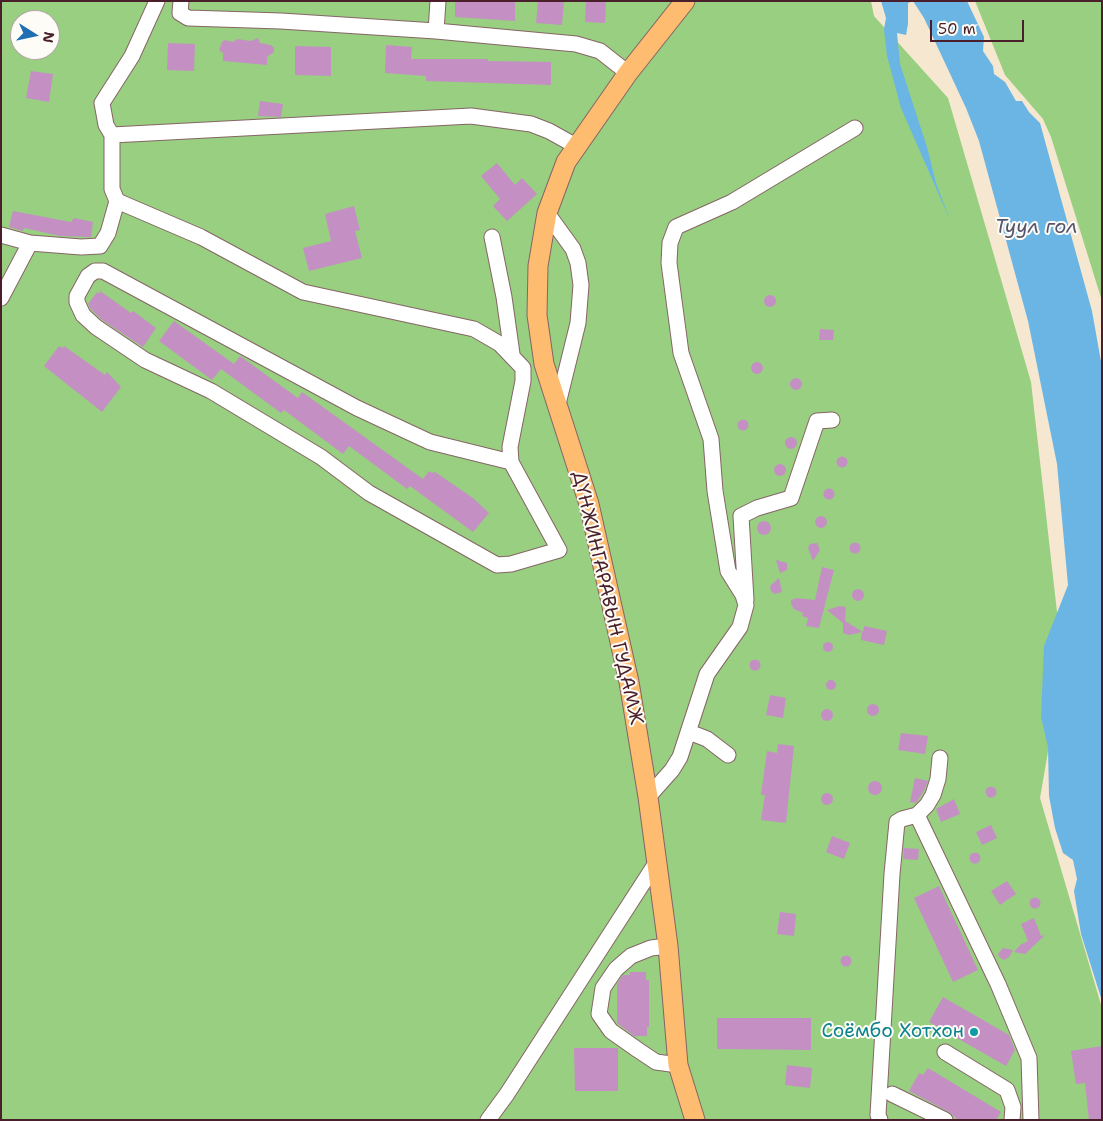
<!DOCTYPE html>
<html>
<head>
<meta charset="utf-8">
<style>
  body { margin:0 }
  #map { position:relative; width:1103px; height:1121px; overflow:hidden; background:#f6e7d1; font-family:"Shantell Sans",sans-serif }
  canvas { display:block }
  .frame { position:absolute; inset:0; border:2px solid #4a1f2b; pointer-events:none }
  .north { position:absolute; left:10px; top:10px; width:50px; height:50px; box-sizing:border-box; background:#fdfcf7; border:1px solid #b5a4a5; border-radius:50%; rotate:100deg; font-size:14px; font-weight:700; line-height:20px; text-align:center; color:#4a1f2b }
  .north::after { content:''; display:block; margin:auto; width:18px; height:22px; background:#1f6fb2; clip-path:polygon(50% 0,100% 100%,50% 72%,0 100%) }
  .scale { position:absolute; left:930px; top:20px; width:94px; height:22px; box-sizing:border-box; border:2px solid #4a1f2b; border-top:0; padding-left:6px; font-size:15px; line-height:18px; white-space:nowrap; color:#4a1f2b; -webkit-text-stroke:4px #fdfcf7; paint-order:stroke }
</style>
</head>
<body>
<div id="map">
<canvas width="1103" height="1121"></canvas>
<div class="frame"></div>
<div class="north">N</div>
<div class="scale">50 m</div>
</div>
<script>
const ctx = document.querySelector('canvas').getContext('2d');
ctx.lineJoin = 'round';
function paint(path, color) { ctx.fillStyle = color; ctx.fill(path, 'evenodd'); }
const poly = rows => new Path2D(rows.map(r => 'M' + r).join(''));
function stroke(path, color, width, dash) { ctx.strokeStyle = color; ctx.lineWidth = width; ctx.lineCap = dash ? 'butt' : 'round'; ctx.setLineDash(dash || []); ctx.stroke(path); }
function label(font, color, halo, rows, align = 'center') {
  ctx.font = font + ' "Shantell Sans",sans-serif'; ctx.lineWidth = 4; ctx.setLineDash([]); ctx.textBaseline = 'middle'; ctx.strokeStyle = halo; ctx.fillStyle = color; for (const [text, x, y, turn = 0] of rows) {
    ctx.save(); ctx.translate(x, y); ctx.rotate((+turn || 0) * Math.PI / 180); ctx.textAlign = isNaN(turn) ? turn : align; if (halo) ctx.strokeText(text, 0, 0); ctx.fillText(text, 0, 0); ctx.restore();
  }
}
paint(poly([
  [1,1,871,1,874,16,948,98,1031,382,1063,665,1040,798,1102,1008,1102,1120,1,1120],
  [20,20,50,20,50,50,20,50],
  [975,1,1102,1,1102,301,1051,137,1043,119,1005,75]
]), '#98cf81');
paint(poly([
  [881,1,967,1,984,37,983,51,993,66,994,74,1005,82,1016,101,1022,101,1029,112,1040,123,1092,311,1102,367,1102,1001,1081,934,1074,891,1077,879,1073,860,1063,853,1055,828,1049,796,1048,747,1041,717,1044,646,1068,585,1057,464,1028,321,979,141,966,108,924,18,913,1,908,3,908,24,906,35,897,33,900,64,927,147,936,183,950,220,901,108,887,56,884,29,886,18]
]), '#6bb5e4');
paint(poly([
  [455,1,515,1,515,21,455,17],
  [538,1,564,1,562,25,536,23],
  [586,1,606,1,605,23,585,22],
  [258,38,260,43,271,45,274,48,274,52,267,57,267,65,223,61,223,53,219,50,222,42,225,40,233,42,237,39,251,41],
  [168,43,195,44,194,71,167,70],
  [386,45,412,47,411,59,488,59,488,61,551,62,551,85,426,81,426,76,385,73],
  [295,46,331,47,331,76,295,75],
  [31,71,53,74,49,102,26,98],
  [260,101,283,104,281,117,258,116],
  [497,163,515,185,522,178,537,194,507,221,493,206,500,199,481,176],
  [354,206,360,230,355,231,362,258,309,271,303,248,331,241,325,214],
  [13,211,71,222,74,218,93,222,91,237,60,236,24,228,23,231,9,227],
  [100,291,131,313,133,311,156,328,143,347,102,320,91,309,88,304,97,292,99,294],
  '764 301a6 6 0 1 1 12 0a6 6 0 1 1-12 0Z',
  [174,321,234,364,240,356,298,398,302,392,423,479,429,471,432,473,435,472,473,498,489,513,473,532,410,486,407,489,349,446,343,454,284,410,281,413,221,369,212,380,159,341],
  [820,329,834,330,833,340,819,340],
  [59,346,63,348,64,346,105,375,107,372,121,387,102,412,44,366],
  '751 368a6 6 0 1 1 12 0a6 6 0 1 1-12 0Z',
  '790 384a6 6 0 1 1 12 0a6 6 0 1 1-12 0Z',
  '737.5 425a5.5 5.5 0 1 1 11 0a5.5 5.5 0 1 1-11 0Z',
  '785 443a6 6 0 1 1 12 0a6 6 0 1 1-12 0Z',
  '836.5 462a5.5 5.5 0 1 1 11 0a5.5 5.5 0 1 1-11 0Z',
  '774 470a6 6 0 1 1 12 0a6 6 0 1 1-12 0Z',
  '823.5 494a5.5 5.5 0 1 1 11 0a5.5 5.5 0 1 1-11 0Z',
  '815 522a6 6 0 1 1 12 0a6 6 0 1 1-12 0Z',
  '757 528a7 7 0 1 1 14 0a7 7 0 1 1-14 0Z',
  '849.5 548a5.5 5.5 0 1 1 11 0a5.5 5.5 0 1 1-11 0Z',
  [817,543,820,550,813,561,808,548,810,544],
  [776,560,787,563,787,570,780,573],
  [822,567,834,570,819,628,806,626,808,618,802,616,803,613,794,609,791,604,791,600,797,598,815,600],
  [779,578,782,592,774,594,771,591,770,586],
  '852 595a6 6 0 1 1 12 0a6 6 0 1 1-12 0Z',
  [840,606,846,607,845,621,863,632,864,626,887,631,884,645,861,640,862,632,849,635,843,633,843,623,827,610],
  '823 647a5 5 0 1 1 10 0a5 5 0 1 1-10 0Z',
  '749.5 665a5.5 5.5 0 1 1 11 0a5.5 5.5 0 1 1-11 0Z',
  '826 685a5 5 0 1 1 10 0a5 5 0 1 1-10 0Z',
  [770,695,786,698,783,718,766,715],
  '867 710a6 6 0 1 1 12 0a6 6 0 1 1-12 0Z',
  '821 715a6 6 0 1 1 12 0a6 6 0 1 1-12 0Z',
  [901,733,928,736,925,754,898,750],
  [778,744,794,746,786,823,761,820,765,795,761,795,767,751,777,753],
  [915,778,928,781,924,791,916,803,910,802],
  '868 788a7 7 0 1 1 14 0a7 7 0 1 1-14 0Z',
  '985.5 792a5.5 5.5 0 1 1 11 0a5.5 5.5 0 1 1-11 0Z',
  '821 799a6 6 0 1 1 12 0a6 6 0 1 1-12 0Z',
  [954,799,960,814,941,822,936,809],
  [991,825,997,838,982,845,976,832],
  [832,836,850,843,844,859,826,852],
  [904,848,919,849,918,860,903,859],
  '969.5 858a5.5 5.5 0 1 1 11 0a5.5 5.5 0 1 1-11 0Z',
  [1007,881,1016,894,1000,905,991,891],
  [939,886,978,970,953,982,914,898],
  '1029.5 903a5.5 5.5 0 1 1 11 0a5.5 5.5 0 1 1-11 0Z',
  [780,912,796,914,794,936,777,934],
  [1034,918,1041,936,1045,935,1025,954,1014,952,1020,945,1028,941,1021,924],
  [1003,948,1013,950,1009,957,1004,960,999,957,998,954],
  '840.5 961a5.5 5.5 0 1 1 11 0a5.5 5.5 0 1 1-11 0Z',
  [630,972,646,972,646,980,649,980,649,1027,647,1027,647,1036,634,1036,617,1023,617,984,623,975,630,975],
  [943,997,1009,1035,1015,1050,1006,1066,929,1022],
  [717,1018,811,1018,811,1050,717,1049],
  [1102,1046,1102,1120,1089,1120,1085,1083,1076,1084,1071,1051],
  [574,1048,618,1048,618,1091,575,1091],
  [787,1065,812,1068,810,1088,785,1085],
  [928,1068,1001,1112,996,1120,958,1120,949,1112,909,1091,919,1073,923,1075]
]), '#c490c4');
const minor = poly([
  [157,1,132,56,102,103,106,125,112,135,112,189,117,201,201,237,303,292,474,329,500,344,523,368,523,381,510,447,511,462,559,550,511,564,497,565,369,493,321,457,211,391,145,360,96,327,83,315,77,302,77,296,88,276,95,271,103,271,357,408,430,442,511,462],
  [181,1,180,13,188,18,281,21,436,31,438,1],
  [436,31,576,44,600,51,628,73],
  [112,135,471,116,531,124,549,131,576,146],
  [547,213,573,249,578,263,581,285,578,323,557,408],
  [1,235,30,243,81,247,100,246,108,233,117,201],
  [492,237,504,297,512,354],
  [1,298,30,243],
  [746,600,741,516,757,508,791,498,817,421,832,420],
  [689,732,707,739,728,755],
  [648,797,672,770,680,757,707,674,740,627,746,605,743,595,728,571,715,491,711,439,681,353,669,263,670,243,676,227,732,202,855,128],
  [917,815,998,984,1029,1058,1031,1120],
  [668,946,651,948,631,956,616,969,603,988,599,1014,611,1031,638,1050,656,1062,678,1065],
  [945,1052,1007,1090,1013,1107,1012,1120],
  [892,1094,945,1120],
  [488,1120,507,1094,656,863],
  [880,1120,878,1115,892,874,897,822,902,819,917,815,927,805,933,795,938,779,940,758]
]);
const major = poly([
  [685,1,628,73,566,162,547,213,538,266,537,315,544,364,589,504,629,682,648,797,668,946,678,1065,695,1120]
]);
stroke(minor, '#866565', 17);
stroke(major, '#866565', 21);
stroke(minor, '#fff', 15);
stroke(major, '#fdbc70', 19);
for (const [x, y, r, color] of [
  [974,1032,5,"#0f9aa8"]
]) { const dot = new Path2D(); dot.arc(x, y, r, 0, 2 * Math.PI); ctx.fillStyle = color; ctx.fill(dot); stroke(dot, '#fdfcf7', 2); }
label('19px', '#4a1f2b', '#fdfcf7', [
  ["ДҮНЖИНГАРАВЫН ГУДАМЖ",607,598,77]
]);
label('19px', '#0d838f', '#fdfcf7', [
  ["Соёмбо Хотхон",964,1032]
], 'right');
label('italic 20px', '#56546c', '#fdfcf7', [
  ["Туул гол",1036,228]
]);
</script>
</body>
</html>
